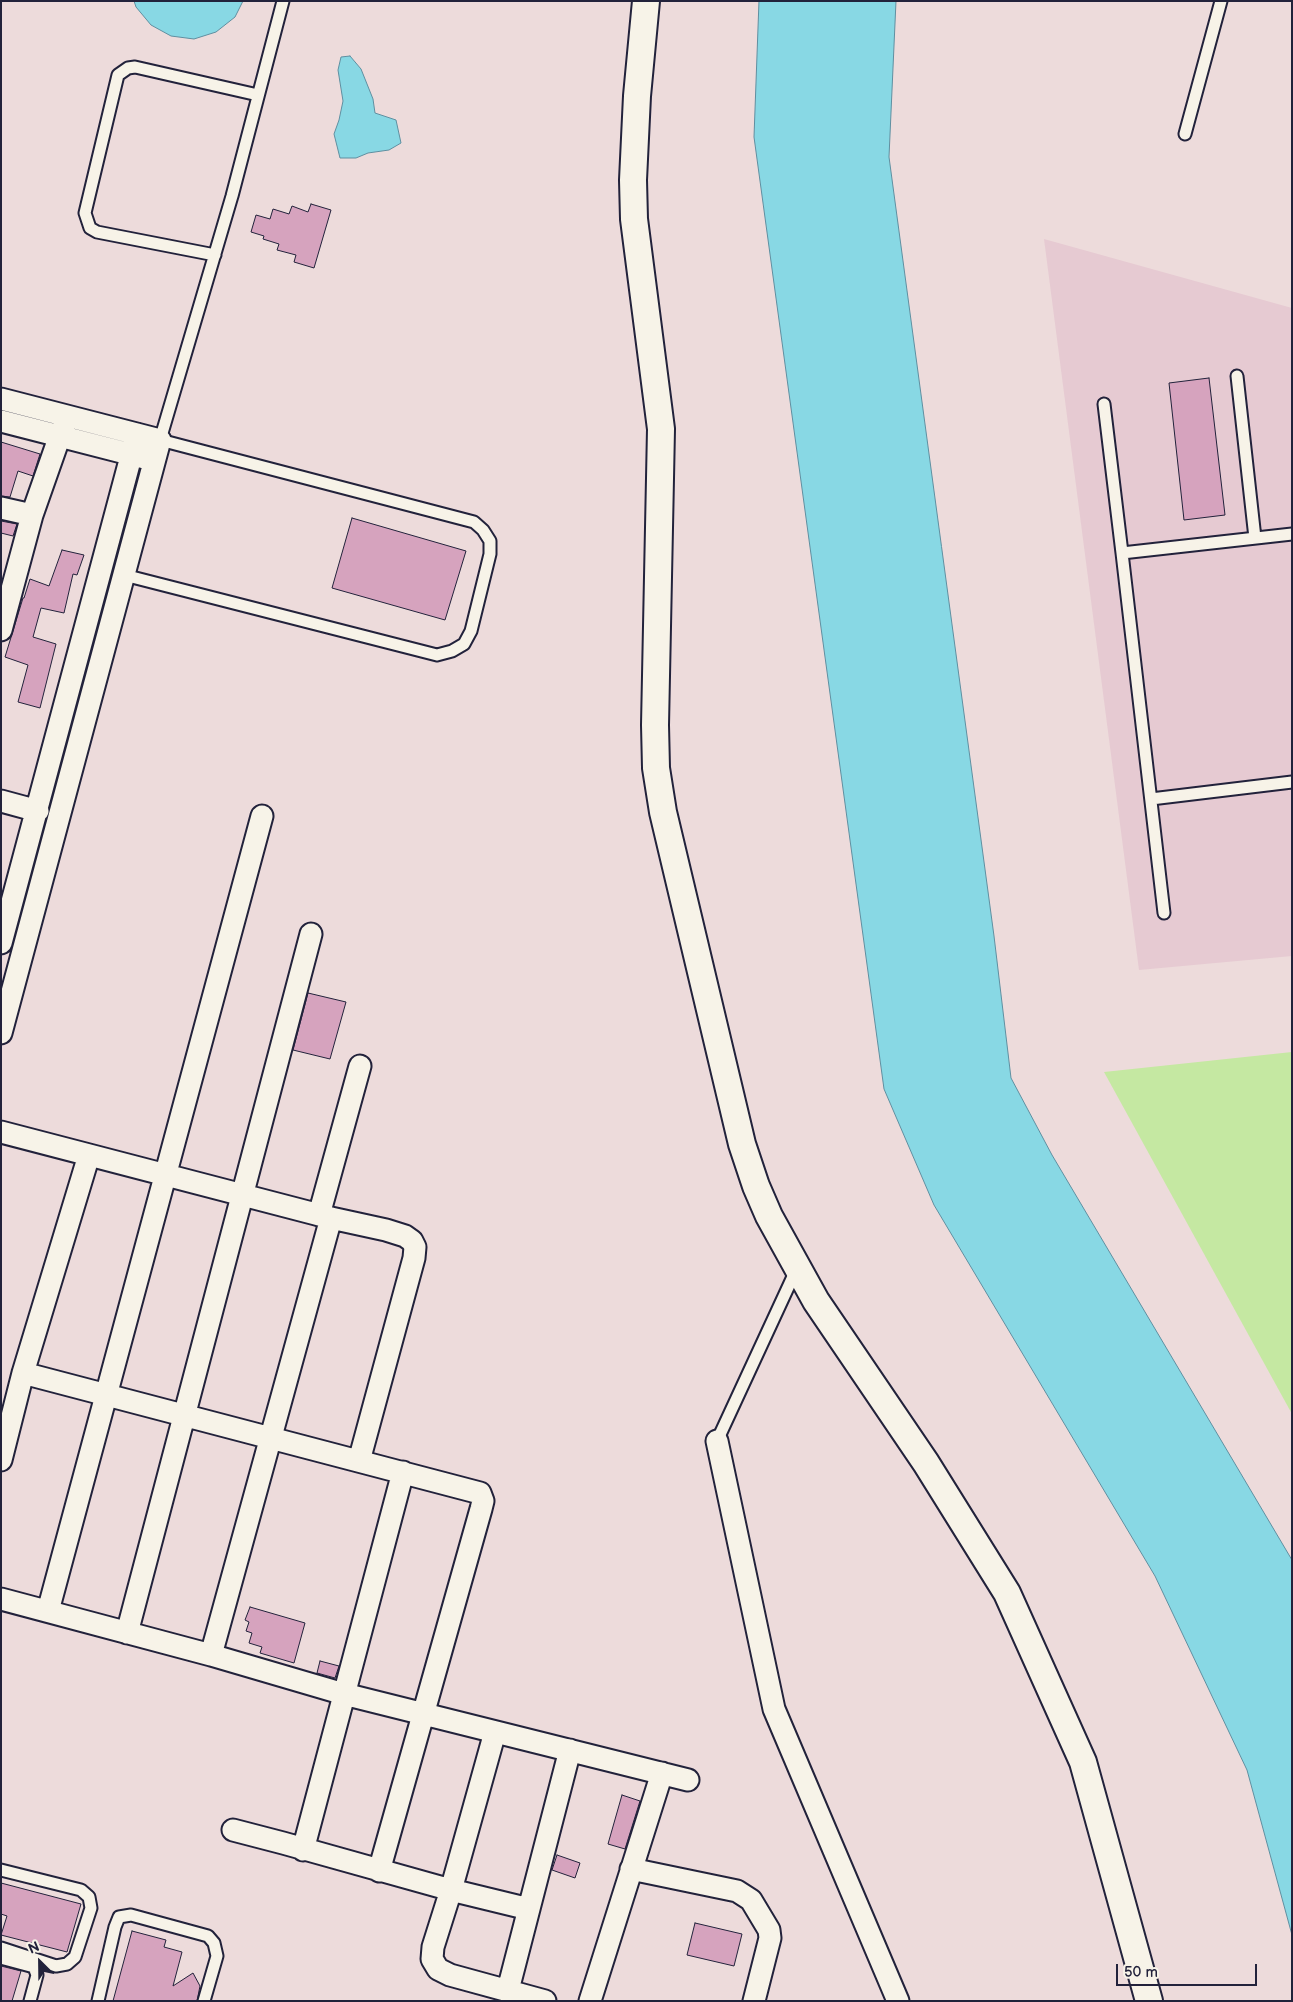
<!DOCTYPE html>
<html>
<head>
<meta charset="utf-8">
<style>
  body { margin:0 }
  #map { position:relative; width:1293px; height:2002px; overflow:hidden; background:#eddbdb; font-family:"Balsamiq Sans",sans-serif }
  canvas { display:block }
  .frame { position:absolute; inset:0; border:2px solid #22223b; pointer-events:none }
  .north { position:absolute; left:15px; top:1937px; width:50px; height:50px; -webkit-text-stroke:4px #f7f3e8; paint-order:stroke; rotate:337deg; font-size:14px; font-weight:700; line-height:20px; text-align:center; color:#22223b }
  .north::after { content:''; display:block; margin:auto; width:18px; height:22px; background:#22223b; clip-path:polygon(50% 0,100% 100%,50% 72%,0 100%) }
  .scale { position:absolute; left:1116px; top:1964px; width:141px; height:22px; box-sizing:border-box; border:2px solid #22223b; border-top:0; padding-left:6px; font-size:15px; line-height:18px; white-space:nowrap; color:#22223b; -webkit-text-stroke:4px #f7f3e8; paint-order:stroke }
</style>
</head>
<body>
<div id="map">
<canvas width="1293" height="2002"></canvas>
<div class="frame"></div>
<div class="north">N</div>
<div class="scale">50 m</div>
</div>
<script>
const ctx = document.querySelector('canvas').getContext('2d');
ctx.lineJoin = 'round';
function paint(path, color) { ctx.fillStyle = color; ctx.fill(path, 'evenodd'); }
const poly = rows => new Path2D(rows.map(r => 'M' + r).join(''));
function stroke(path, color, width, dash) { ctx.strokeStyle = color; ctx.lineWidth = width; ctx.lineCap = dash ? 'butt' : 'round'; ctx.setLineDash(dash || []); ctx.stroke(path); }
paint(poly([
  [1044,239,1292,308,1292,956,1139,970]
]), '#e6cad2');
paint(poly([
  [1292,1052,1292,1414,1104,1072]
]), '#c5e8a2');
const water = poly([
  [134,1,243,1,235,17,216,32,194,39,171,36,151,25,136,7,134,1],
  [759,1,896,1,889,157,994,936,1011,1078,1052,1155,1292,1560,1292,1935,1247,1770,1155,1576,934,1205,884,1089,754,137,759,1],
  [350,56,361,69,373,99,375,113,396,120,401,143,389,150,368,153,356,158,340,158,334,134,339,120,343,101,338,70,341,57,350,56]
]);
paint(water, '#88d8e4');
stroke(water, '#5f8fa0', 1);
const building = poly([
  [311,204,331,210,314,268,294,262,296,255,277,250,279,244,263,239,264,236,251,232,256,215,270,219,273,209,289,214,292,206,308,212,311,204],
  [1209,378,1225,515,1184,520,1169,383,1209,378],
  [1,442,40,454,33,476,18,471,10,497,1,496,1,442],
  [352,518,466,551,445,620,332,588,352,518],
  [1,521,17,524,13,536,1,533,1,521],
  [62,550,84,555,77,575,73,574,64,613,41,608,33,637,56,644,40,708,18,702,28,665,5,657,23,598,24,598,30,579,49,586,62,550],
  [308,993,346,1002,330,1059,293,1050,308,993],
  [250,1607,305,1623,294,1663,260,1653,262,1647,249,1643,252,1633,246,1631,249,1622,245,1620,250,1607],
  [320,1661,339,1666,335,1678,317,1673,320,1661],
  [622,1795,640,1801,625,1849,608,1844,622,1795],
  [557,1855,580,1863,575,1878,552,1870,557,1855],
  [1,1883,81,1904,67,1952,1,1935,7,1916,1,1914,1,1883],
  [695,1923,742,1934,734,1966,687,1955,695,1923],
  [132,1931,166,1940,164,1947,182,1952,173,1986,193,1973,200,1986,197,2001,113,2001,132,1931],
  [1,1966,21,1971,12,2001,1,2001,1,1966]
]);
paint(building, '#d6a3be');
stroke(building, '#22223b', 1);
const service = poly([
  [1185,134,1221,1],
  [215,255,97,232,90,228,85,213,118,75,128,68,135,67,258,95],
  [1237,376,1255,538],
  [1104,404,1122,553,1292,534],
  [1122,553,1164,913],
  [124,575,437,655,452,651,464,644,471,631,490,554,490,541,483,530,474,522,160,440,232,196,283,1],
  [1151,799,1292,782],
  [717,1441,797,1268],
  [1,1870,81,1890,89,1897,91,1908,75,1957,67,1964,56,1966,1,1948],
  [1,1958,34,1967,37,1975,30,2001],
  [98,2001,115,1927,119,1917,131,1915,208,1936,214,1943,217,1956,204,2001]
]);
const minor = poly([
  [1,399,160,440,1,1033],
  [1,421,145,458],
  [1,508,32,515,1,630],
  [32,515,64,424],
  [1,801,38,811],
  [1,943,137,434],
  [1,1132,331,1218,386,1230,405,1236,412,1241,415,1247,414,1258,359,1461],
  [319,1215,360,1066],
  [23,1373,480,1493,483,1501,481,1509,379,1871],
  [717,1441,774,1709,898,2001],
  [1,1460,23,1373,89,1155],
  [1,1599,211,1655,344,1694,688,1780],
  [48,1611,262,816],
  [127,1633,311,934],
  [211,1655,331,1218],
  [495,1732,451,1890,433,1947,432,1959,438,1969,450,1975,545,2001],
  [233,1830,283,1843,451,1890,529,1909],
  [303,1850,403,1472],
  [631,1869,737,1891,751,1900,769,1930,770,1938,754,2001],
  [508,1990,570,1750],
  [590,2001,662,1773]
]);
const tertiary = poly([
  [646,1,637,96,633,180,634,219,661,429,655,725,656,768,663,812,742,1144,756,1186,769,1216,816,1301,926,1463,1007,1593,1083,1762,1149,2001]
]);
stroke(service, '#22223b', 15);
stroke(minor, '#22223b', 25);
stroke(tertiary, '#22223b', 30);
stroke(service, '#f7f3e8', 11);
stroke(minor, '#f7f3e8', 21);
stroke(tertiary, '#f7f3e8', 26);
</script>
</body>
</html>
